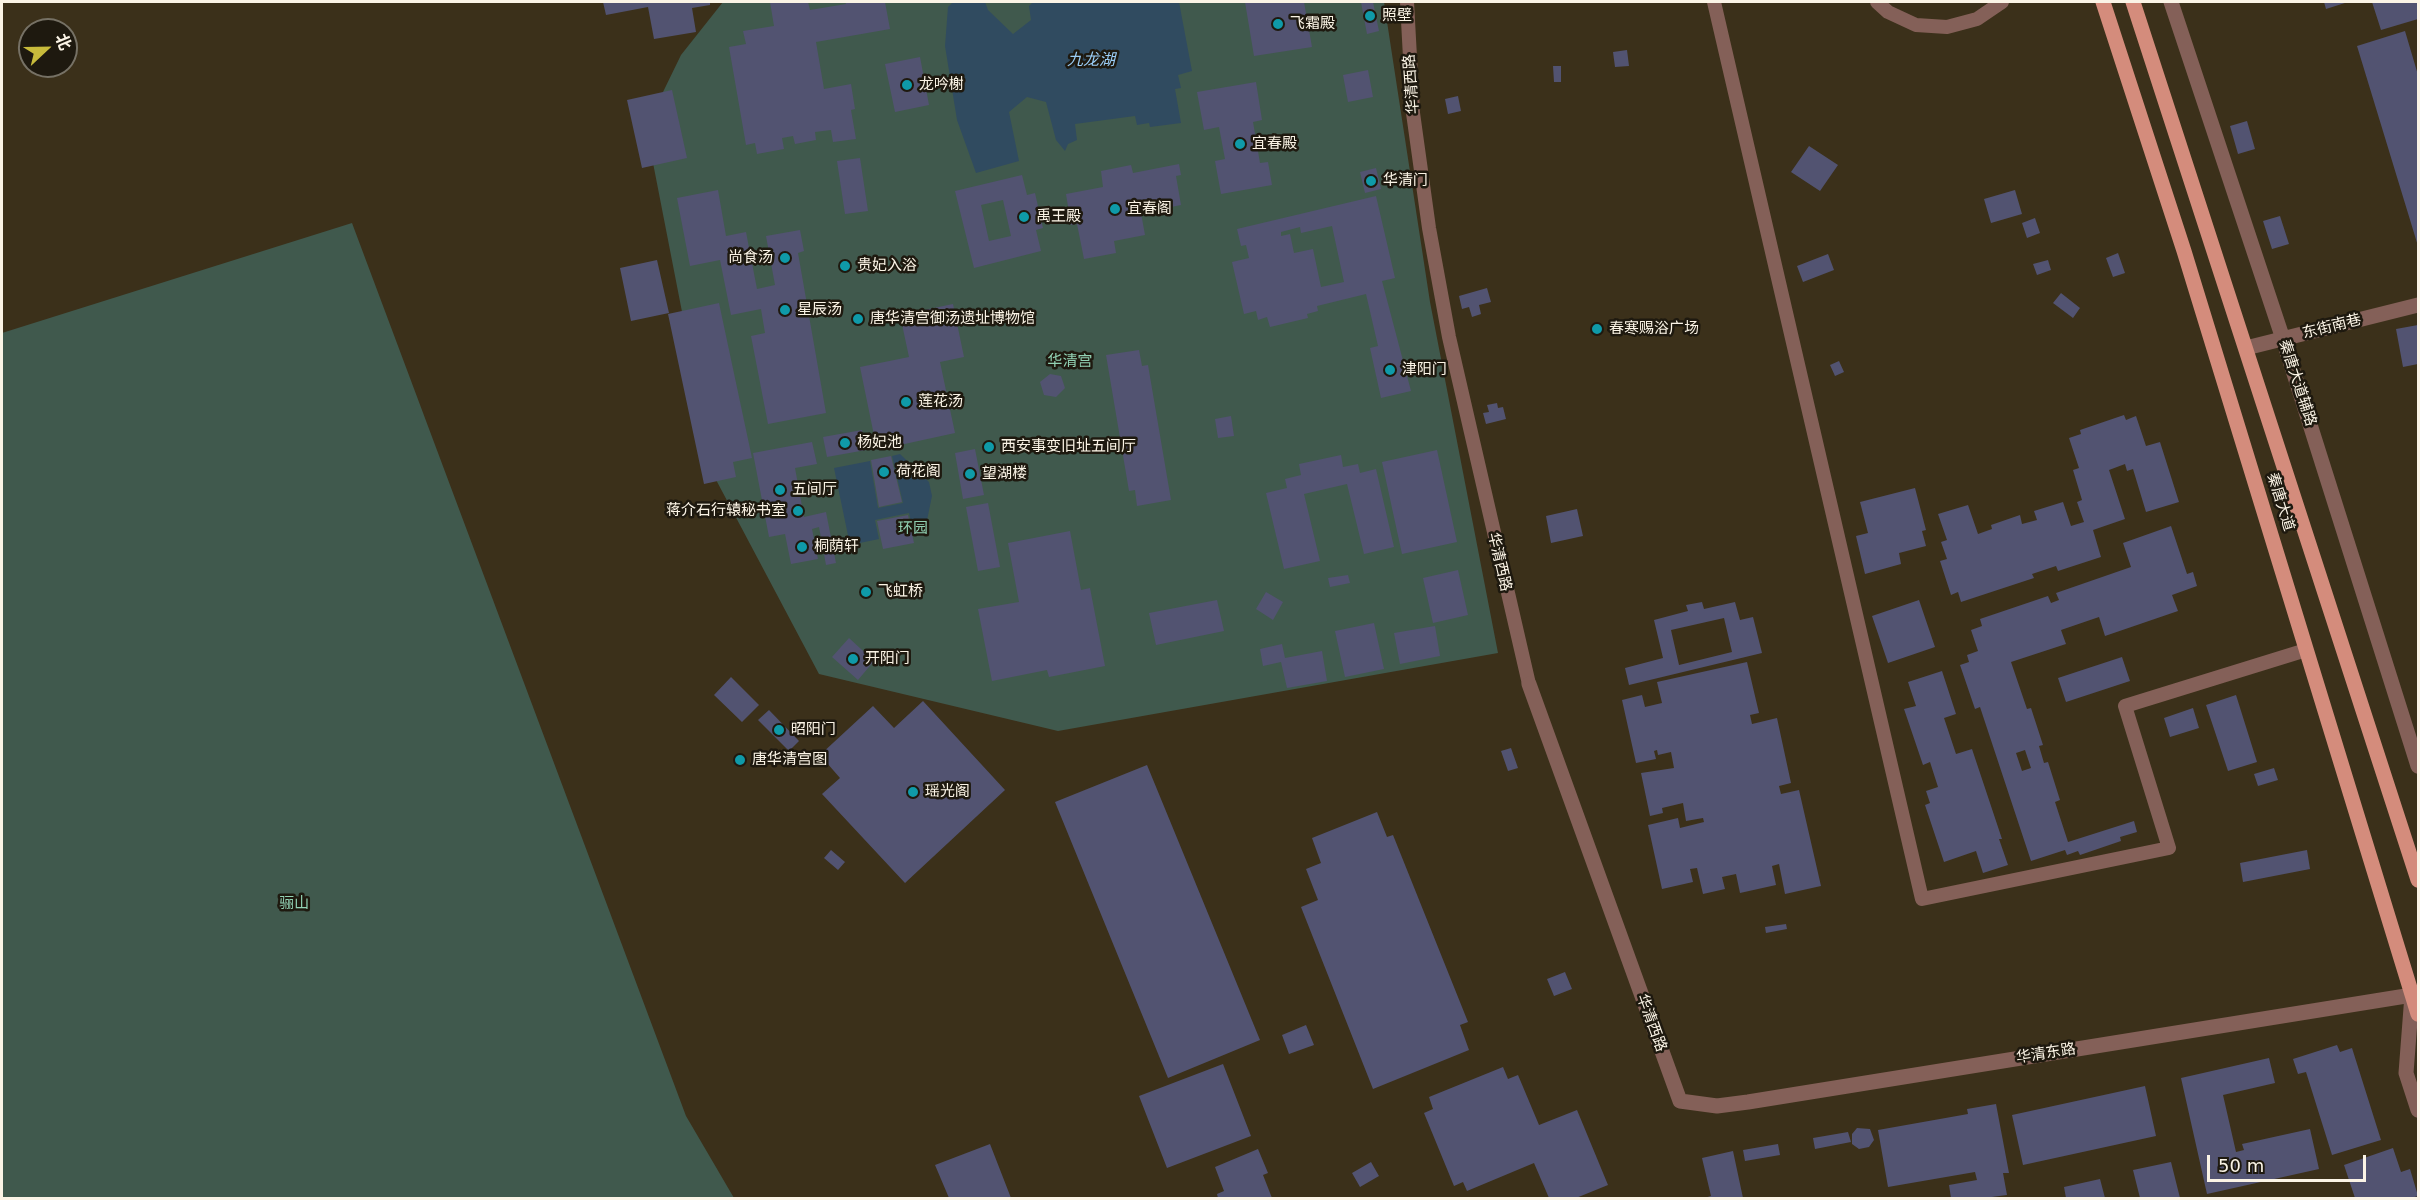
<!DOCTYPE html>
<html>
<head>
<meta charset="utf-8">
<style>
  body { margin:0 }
  #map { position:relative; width:2420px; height:1200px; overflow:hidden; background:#3b301a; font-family:"DejaVu Sans","Noto Sans SC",sans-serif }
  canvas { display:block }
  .frame { position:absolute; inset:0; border:3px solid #fbf4e6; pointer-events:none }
  .north { position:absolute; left:18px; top:18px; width:60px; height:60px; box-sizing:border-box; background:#1e190f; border:2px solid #767165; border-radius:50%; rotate:68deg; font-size:16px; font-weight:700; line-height:24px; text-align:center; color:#fbf4e6 }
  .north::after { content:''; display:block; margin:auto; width:21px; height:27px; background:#c8bb3b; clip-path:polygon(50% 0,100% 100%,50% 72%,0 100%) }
  .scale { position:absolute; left:2207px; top:1155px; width:159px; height:27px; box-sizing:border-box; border:3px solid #fbf4e6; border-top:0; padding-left:8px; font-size:18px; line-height:21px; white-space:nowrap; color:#fbf4e6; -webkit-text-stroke:4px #1e190f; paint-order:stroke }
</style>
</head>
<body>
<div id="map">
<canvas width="2420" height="1200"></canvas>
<div class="frame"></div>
<div class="north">北</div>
<div class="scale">50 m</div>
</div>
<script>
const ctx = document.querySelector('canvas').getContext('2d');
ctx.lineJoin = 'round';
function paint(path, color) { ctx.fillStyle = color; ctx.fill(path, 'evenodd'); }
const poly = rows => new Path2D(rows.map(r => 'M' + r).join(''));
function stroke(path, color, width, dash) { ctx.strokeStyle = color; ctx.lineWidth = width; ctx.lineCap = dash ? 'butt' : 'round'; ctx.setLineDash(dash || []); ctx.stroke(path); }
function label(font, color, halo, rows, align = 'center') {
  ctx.font = font + ' "DejaVu Sans","Noto Sans SC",sans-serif'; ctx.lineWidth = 5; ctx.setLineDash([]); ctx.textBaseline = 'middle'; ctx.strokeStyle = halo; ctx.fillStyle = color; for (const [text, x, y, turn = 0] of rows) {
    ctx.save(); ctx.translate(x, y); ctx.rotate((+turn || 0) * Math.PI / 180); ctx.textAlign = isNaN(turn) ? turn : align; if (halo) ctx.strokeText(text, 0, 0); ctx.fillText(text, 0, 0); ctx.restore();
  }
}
paint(poly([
  [723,2,1384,2,1430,302,1498,653,1058,731,819,674,714,476,646,127,681,55],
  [352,223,686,1116,734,1198,2,1198,2,333]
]), '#40594d');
paint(poly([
  [953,2,985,2,988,10,1013,34,1031,20,1029,6,1033,2,1179,2,1192,71,1178,75,1181,88,1175,89,1181,123,1150,127,1149,123,1137,125,1135,116,1075,124,1077,140,1068,144,1065,151,1056,140,1046,102,1027,97,1009,112,1019,161,976,173,957,120,945,46,948,7],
  [900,454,929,482,932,496,925,530,913,532,909,513,875,520,879,539,850,545,834,468,870,461,878,508,903,503,892,456]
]), '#304b60');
paint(poly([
  [603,2,710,2,710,5,692,8,696,32,654,39,648,7,606,15],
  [770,2,808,2,810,10,846,4,845,2,885,2,890,29,816,42,824,89,851,84,855,109,851,110,856,139,833,142,831,130,815,132,816,140,795,144,793,136,782,138,784,149,757,154,755,143,746,145,729,47,746,44,743,31,774,26],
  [1245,2,1304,2,1312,47,1254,56],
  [1361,2,1373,2,1379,31,1367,34],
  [2324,2,2348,2,2326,9],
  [2372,2,2418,2,2418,19,2381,30],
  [2405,31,2418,75,2418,246,2357,46],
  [1627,50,1629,66,1615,67,1613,52],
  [920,57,929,105,895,112,885,64],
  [1553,66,1561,66,1561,82,1554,82],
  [1368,70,1373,97,1348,102,1343,75],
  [1256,82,1262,120,1253,122,1260,163,1268,162,1272,185,1221,194,1215,161,1225,159,1219,127,1204,130,1197,92],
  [672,90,687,158,642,168,627,100],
  [1458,96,1461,111,1448,114,1445,99],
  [2247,121,2255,149,2238,154,2230,126],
  [1809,146,1838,165,1820,191,1791,172],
  [860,158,868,211,845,214,837,161],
  [1179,164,1181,175,1176,176,1181,205,1141,213,1145,235,1114,241,1116,253,1084,259,1077,224,1071,225,1066,194,1103,187,1101,171,1131,165,1133,173],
  [1376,168,1381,189,1365,193,1360,172],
  [1022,175,1027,195,1035,193,1043,228,1036,230,1041,251,974,268,955,191],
  [1003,200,1011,236,989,241,981,205],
  [718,190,726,236,746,232,757,289,775,285,766,236,800,230,804,251,798,253,826,413,768,424,751,336,765,333,761,309,731,315,720,260,690,266,677,198],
  [2015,190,2022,214,1991,223,1984,199],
  [1376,196,1395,278,1382,281,1411,391,1381,398,1370,348,1378,346,1366,294,1317,306,1318,311,1307,314,1308,318,1270,327,1267,317,1258,320,1256,311,1244,314,1232,262,1249,258,1246,245,1241,246,1237,229],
  [1332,226,1344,282,1321,287,1313,249,1294,253,1290,234,1281,236,1281,232,1300,227,1301,233],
  [2280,216,2289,244,2272,249,2263,221],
  [2035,218,2040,233,2027,238,2022,223],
  [2118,253,2125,273,2113,277,2106,258],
  [1828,254,1834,270,1803,282,1797,266],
  [657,260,669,313,631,321,620,268],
  [2048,260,2051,270,2037,275,2033,264],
  [1487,288,1491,302,1479,305,1481,314,1472,317,1469,307,1462,309,1459,296],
  [2061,293,2080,308,2073,318,2053,303],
  [719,303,752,458,733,462,736,477,704,484,668,314],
  [953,304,964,357,940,362,955,433,877,450,860,367,909,357,900,315],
  [2418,325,2418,364,2403,367,2396,329],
  [1139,350,1142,366,1148,365,1171,500,1137,506,1135,490,1129,491,1106,355],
  [1839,361,1844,372,1835,376,1830,365],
  [1050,374,1061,376,1065,388,1056,397,1044,395,1040,382],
  [1497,403,1498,408,1503,407,1506,419,1486,424,1483,413,1489,412,1487,405],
  [2124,415,2126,420,2136,416,2146,446,2160,442,2179,502,2146,512,2133,469,2127,471,2125,464,2109,470,2125,519,2093,530,2101,557,2058,571,2056,566,2032,574,2034,578,1961,602,1958,592,1951,595,1940,561,1947,559,1941,542,1947,540,1938,514,1968,505,1978,534,1992,529,1991,525,2020,515,2022,524,2037,520,2034,511,2063,502,2071,526,2084,522,2077,502,2082,500,2073,470,2079,468,2069,438,2081,434,2080,430],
  [1231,416,1234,436,1218,438,1215,419],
  [862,430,866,450,827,457,823,437],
  [812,442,817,464,795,468,804,517,826,512,836,563,826,565,819,527,812,529,818,559,791,564,785,534,769,537,753,453],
  [975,449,984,495,963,499,955,453],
  [1437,450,1457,542,1402,554,1382,462],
  [1341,455,1343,467,1358,464,1360,473,1376,469,1394,547,1364,554,1347,484,1304,494,1320,561,1284,569,1266,493,1287,488,1285,479,1301,475,1299,464],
  [891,456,902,502,879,507,871,460],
  [1915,488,1926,530,1922,531,1926,546,1899,553,1901,564,1865,574,1856,536,1868,533,1860,502],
  [988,503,1000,567,978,571,966,507],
  [1577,509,1583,536,1551,543,1546,516],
  [908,515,914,543,883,549,877,521],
  [2171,526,2187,574,2193,572,2197,586,2172,595,2178,611,2105,636,2099,617,2061,630,2066,644,2011,662,2027,709,2031,708,2043,745,2039,746,2044,763,2048,762,2060,800,2055,802,2068,842,2134,821,2137,832,2120,837,2121,841,2080,855,2078,851,2067,855,2065,850,2031,861,1980,707,1975,709,1960,665,1969,662,1967,655,1978,651,1971,630,1982,626,1980,619,2048,596,2051,603,2059,600,2056,593,2131,567,2123,543],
  [2025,750,2031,768,2022,771,2016,753],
  [1070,531,1081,590,1090,588,1105,666,1049,677,1047,670,992,681,978,609,1019,602,1008,543],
  [1458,570,1468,615,1433,623,1423,578],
  [1348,575,1350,583,1330,587,1328,578],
  [1266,592,1283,602,1273,620,1256,609],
  [1217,600,1224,631,1156,645,1149,613],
  [1919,600,1935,647,1888,663,1872,616],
  [1702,602,1704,609,1735,602,1740,620,1753,617,1762,653,1629,685,1625,668,1663,658,1654,620,1688,611,1686,605],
  [1724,618,1732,652,1679,665,1671,630],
  [1374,623,1384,669,1345,677,1335,631],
  [1435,626,1440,656,1400,664,1394,633],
  [849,638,874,661,858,680,832,657],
  [1282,644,1285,658,1322,651,1327,681,1287,688,1281,662,1263,666,1260,649],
  [2122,657,2130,681,2066,702,2058,678],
  [1747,662,1759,713,1750,715,1752,724,1777,718,1791,783,1779,786,1781,794,1799,790,1821,886,1785,894,1779,864,1772,866,1776,885,1740,893,1736,874,1722,877,1725,889,1703,894,1697,868,1690,869,1693,882,1662,889,1648,825,1678,818,1680,828,1704,822,1703,818,1686,821,1683,803,1662,808,1663,813,1650,816,1641,773,1674,768,1671,752,1658,755,1657,750,1654,751,1656,759,1636,763,1622,700,1642,695,1645,707,1662,703,1657,682],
  [1942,671,1956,714,1944,718,1956,754,1972,749,2002,839,1999,839,2008,865,1983,873,1976,851,1944,862,1925,805,1930,803,1926,791,1938,787,1930,762,1923,765,1904,709,1916,706,1908,682],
  [731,677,759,705,742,722,714,695],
  [2236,695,2257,762,2228,771,2206,705],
  [923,701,1005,790,905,883,822,794,840,778,820,755,873,706,894,728],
  [2193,708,2199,728,2170,737,2164,718],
  [769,710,799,741,789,751,758,720],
  [1511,748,1518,768,1508,771,1501,751],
  [1147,765,1260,1040,1168,1078,1055,802],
  [2274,768,2278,780,2258,786,2254,774],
  [1377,812,1387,837,1393,835,1468,1022,1460,1025,1469,1050,1373,1089,1301,907,1318,900,1306,869,1321,863,1312,838],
  [831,850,845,862,838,870,824,858],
  [2307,850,2310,869,2243,882,2240,863],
  [1786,924,1787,929,1766,933,1765,927],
  [1565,972,1572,989,1554,996,1547,979],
  [1306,1025,1314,1045,1289,1054,1282,1035],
  [2337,1045,2340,1052,2352,1048,2381,1140,2332,1155,2306,1072,2298,1074,2293,1059],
  [2269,1058,2275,1083,2223,1095,2236,1152,2244,1150,2242,1144,2310,1129,2319,1169,2207,1194,2181,1078],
  [1223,1064,1251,1136,1167,1168,1139,1096],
  [1503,1067,1508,1079,1518,1075,1539,1125,1577,1110,1608,1185,1576,1198,1549,1198,1534,1163,1467,1191,1463,1182,1454,1186,1424,1113,1433,1109,1429,1097],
  [2145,1086,2156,1136,2023,1165,2012,1115],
  [1996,1104,2009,1173,2003,1173,2007,1195,1984,1198,1951,1198,1949,1185,1977,1180,1975,1172,1888,1187,1878,1130,1968,1114,1967,1109],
  [1857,1128,1870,1129,1874,1140,1869,1147,1859,1149,1852,1144,1852,1134],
  [1848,1132,1851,1142,1815,1149,1813,1138],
  [990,1144,1011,1198,949,1198,935,1165],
  [1778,1144,1780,1155,1745,1161,1743,1150],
  [2393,1148,2401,1172,2410,1169,2418,1196,2411,1198,2355,1198,2344,1165],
  [1258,1149,1268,1173,1263,1175,1272,1198,1218,1198,1217,1194,1224,1191,1215,1167],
  [1733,1151,1743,1198,1704,1198,1711,1196,1702,1158],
  [1371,1162,1379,1176,1360,1187,1352,1173],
  [2171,1162,2180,1198,2140,1198,2133,1170],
  [2100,1179,2105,1198,2066,1198,2064,1187]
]), '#525371');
stroke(poly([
  [1407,2,1413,113,1429,228,1449,337,1529,684],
  [1714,2,1922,899,2169,848,2125,706,2306,650],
  [1877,2,1888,12,1916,25,1947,27,1977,19,2002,2]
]), '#846058', 14);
stroke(poly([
  [2171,2,2283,339,2418,766],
  [2246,348,2418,305],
  [2412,995,2406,1073,2418,1110]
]), '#846058', 15);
stroke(poly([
  [1529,684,1680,1101,1717,1106,1748,1102,2412,995]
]), '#846058', 15);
stroke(poly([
  [2103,2,2184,251,2418,1014],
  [2133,2,2418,880]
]), '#d48c7c', 15);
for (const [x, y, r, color] of [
  [1370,16,6,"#0f9aa8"],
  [1278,24,6,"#0f9aa8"],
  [907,85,6,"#0f9aa8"],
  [1240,144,6,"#0f9aa8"],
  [1371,181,6,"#0f9aa8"],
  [1115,209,6,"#0f9aa8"],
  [1024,217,6,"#0f9aa8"],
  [785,258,6,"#0f9aa8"],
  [845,266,6,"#0f9aa8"],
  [785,310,6,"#0f9aa8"],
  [858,319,6,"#0f9aa8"],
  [1597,329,6,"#0f9aa8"],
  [1390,370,6,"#0f9aa8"],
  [906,402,6,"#0f9aa8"],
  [845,443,6,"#0f9aa8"],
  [989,447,6,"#0f9aa8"],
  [884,472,6,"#0f9aa8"],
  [970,474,6,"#0f9aa8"],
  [780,490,6,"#0f9aa8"],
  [798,511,6,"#0f9aa8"],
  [802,547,6,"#0f9aa8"],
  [866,592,6,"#0f9aa8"],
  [853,659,6,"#0f9aa8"],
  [779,730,6,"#0f9aa8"],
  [740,760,6,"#0f9aa8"],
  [913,792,6,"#0f9aa8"]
]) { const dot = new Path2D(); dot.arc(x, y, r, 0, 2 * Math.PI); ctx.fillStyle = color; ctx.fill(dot); stroke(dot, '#1e190f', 2); }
label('15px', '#fbf4e6', '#1e190f', [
  ["照壁",1382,16],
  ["飞霜殿",1290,24],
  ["龙吟榭",919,85],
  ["宜春殿",1252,144],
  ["华清门",1383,181],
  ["宜春阁",1127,209],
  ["禹王殿",1036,217],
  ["尚食汤",773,258,"right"],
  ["贵妃入浴",857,266],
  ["星辰汤",797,310],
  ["唐华清宫御汤遗址博物馆",870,319],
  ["春寒赐浴广场",1609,329],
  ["津阳门",1402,370],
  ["莲花汤",918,402],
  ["杨妃池",857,443],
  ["西安事变旧址五间厅",1001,447],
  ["荷花阁",896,472],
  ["望湖楼",982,474],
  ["五间厅",792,490],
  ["蒋介石行辕秘书室",786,511,"right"],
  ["桐荫轩",814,547],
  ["飞虹桥",878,592],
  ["开阳门",865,659],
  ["昭阳门",791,730],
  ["唐华清宫图",752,760],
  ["瑶光阁",925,792]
], 'left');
label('15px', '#fbf4e6', '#1e190f', [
  ["华清西路",1412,84,-94],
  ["东街南巷",2332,327,-14],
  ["秦唐大道辅路",2297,383,72],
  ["秦唐大道",2280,502,73],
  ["华清西路",1499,562,77],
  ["华清西路",1651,1023,70],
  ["华清东路",2046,1054,-9]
]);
label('15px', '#92d2b4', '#1e190f', [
  ["华清宫",1070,362],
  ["环园",913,529],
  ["骊山",294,904]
]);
label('italic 16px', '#9bcef7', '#1e190f', [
  ["九龙湖",1091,61]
]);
</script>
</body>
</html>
